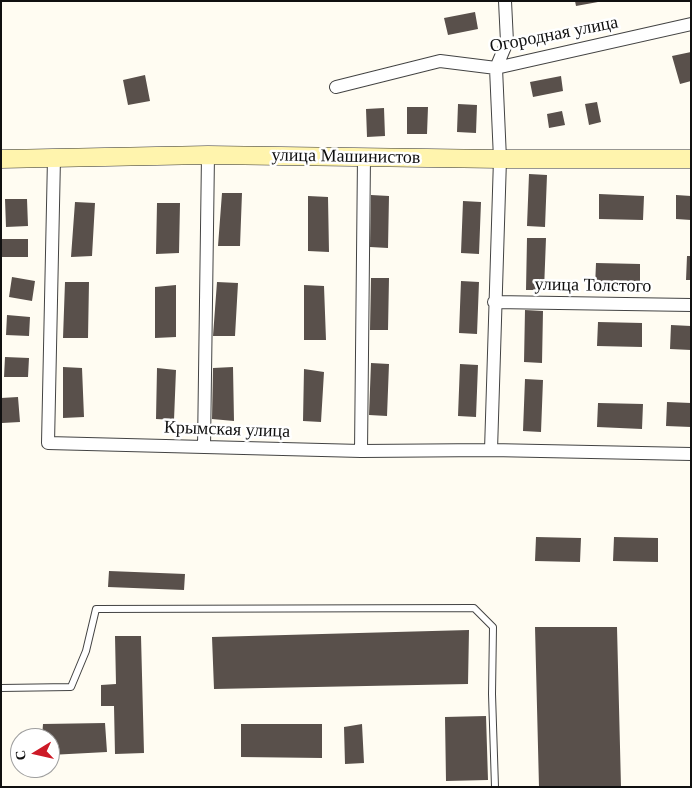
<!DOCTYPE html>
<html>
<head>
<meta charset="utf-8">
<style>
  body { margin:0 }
  #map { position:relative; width:692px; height:788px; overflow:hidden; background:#fffcf2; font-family:"Times New Roman",serif }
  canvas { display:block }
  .frame { position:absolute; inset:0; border:2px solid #101010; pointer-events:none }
  .north { position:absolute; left:10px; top:728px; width:50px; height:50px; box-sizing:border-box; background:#fff; border:1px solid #9f9f9f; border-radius:50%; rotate:261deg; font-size:14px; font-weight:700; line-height:20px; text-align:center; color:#101010 }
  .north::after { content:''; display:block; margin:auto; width:18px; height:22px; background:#cd1a27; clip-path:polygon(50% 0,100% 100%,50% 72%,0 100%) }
</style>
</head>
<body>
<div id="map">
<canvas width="692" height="788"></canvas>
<div class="frame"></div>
<div class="north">С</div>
</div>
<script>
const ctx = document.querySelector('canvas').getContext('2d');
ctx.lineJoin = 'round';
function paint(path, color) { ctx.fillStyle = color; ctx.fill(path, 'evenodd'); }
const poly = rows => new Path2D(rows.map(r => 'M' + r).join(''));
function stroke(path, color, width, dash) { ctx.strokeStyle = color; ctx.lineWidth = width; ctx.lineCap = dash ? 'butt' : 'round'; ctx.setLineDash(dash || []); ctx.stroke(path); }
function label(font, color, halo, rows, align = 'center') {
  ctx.font = font + ' "Times New Roman",serif'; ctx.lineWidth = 5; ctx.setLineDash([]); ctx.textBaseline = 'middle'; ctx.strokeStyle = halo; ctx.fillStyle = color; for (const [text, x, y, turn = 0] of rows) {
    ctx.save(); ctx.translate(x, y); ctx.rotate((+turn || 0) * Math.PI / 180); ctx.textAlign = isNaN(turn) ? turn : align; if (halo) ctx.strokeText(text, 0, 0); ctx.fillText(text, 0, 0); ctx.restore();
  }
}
paint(poly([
  [575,1,598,1,598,2,576,6],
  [475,12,478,29,448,35,444,18],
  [691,52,691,81,680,84,672,56],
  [145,75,150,101,128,105,123,80],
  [561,76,563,91,533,97,530,82],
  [597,102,601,122,589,125,585,104],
  [458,104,477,105,476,133,457,132],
  [407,107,428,107,427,134,407,134],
  [384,108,385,136,367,137,366,109],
  [562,111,565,125,549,128,547,114],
  [529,174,547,175,545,227,527,226],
  [222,193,242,193,240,246,218,246],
  [599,194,644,196,643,220,599,219],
  [371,195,389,196,388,248,370,247],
  [676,195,691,196,691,220,676,219],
  [308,196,328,197,329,252,308,251],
  [5,199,27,199,28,226,6,227],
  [463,201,481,202,479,254,461,253],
  [75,202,95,203,92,256,71,257],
  [157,203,180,203,179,253,156,254],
  [527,238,546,238,544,290,526,290],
  [1,239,28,239,28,257,1,257],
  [687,256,691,256,691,280,686,280],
  [596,263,640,264,640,288,595,287],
  [12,277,35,281,32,301,9,297],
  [371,278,389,278,388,330,370,330],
  [461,281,479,282,477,334,459,333],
  [65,282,89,282,88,338,63,338],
  [217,282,238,283,235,336,213,336],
  [176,285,176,337,155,338,155,287],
  [304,285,324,286,326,340,304,340],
  [525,310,543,311,542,363,524,362],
  [7,315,30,317,29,336,6,335],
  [598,322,642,323,642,347,597,346],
  [671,325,691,326,691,350,670,349],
  [5,357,29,358,28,377,4,377],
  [371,363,389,364,387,416,369,415],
  [460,364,478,365,476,417,458,416],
  [63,367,82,368,84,417,63,418],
  [233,367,234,421,212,419,213,368],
  [157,368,176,370,174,420,156,419],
  [304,369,324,372,321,422,303,421],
  [525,379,543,380,541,432,523,431],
  [18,397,20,422,2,423,1,398],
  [667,402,691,403,691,427,666,426],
  [598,403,643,404,642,429,597,427],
  [536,537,581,538,580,562,535,561],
  [614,537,658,538,658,562,613,561],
  [109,571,185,574,184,590,108,587],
  [535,627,617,627,621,787,539,787],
  [469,630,468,684,214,689,212,637],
  [115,636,141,636,144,753,115,754,114,706,101,706,101,685,116,684],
  [486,716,488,780,446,781,445,717],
  [105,723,107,752,50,755,50,738,42,738,43,724],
  [241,724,322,724,322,758,241,757],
  [362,724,364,763,345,764,344,727]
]), '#59504b');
const lane = poly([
  [1,688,71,687,86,651,96,609,474,608,493,627,492,694,495,787]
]);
const street = poly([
  [336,87,440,61,496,68,691,24],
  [54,158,48,443,361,451,491,450,691,454],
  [494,302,691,305],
  [204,447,208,155],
  [491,450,500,159,496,68,507,42,505,1],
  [361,451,364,157]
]);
const secondary = poly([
  [1,159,208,155,500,159,691,159]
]);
stroke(lane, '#434343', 8);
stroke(street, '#434343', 14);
stroke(secondary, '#323232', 19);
stroke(lane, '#fff', 6);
stroke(street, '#fff', 12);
stroke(secondary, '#fff4ad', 18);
label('18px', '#101010', '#fff', [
  ["Огородная улица",554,35,-11],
  ["улица Машинистов",346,157,1],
  ["улица Толстого",593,286,1],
  ["Крымская улица",227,430,2]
]);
</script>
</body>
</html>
